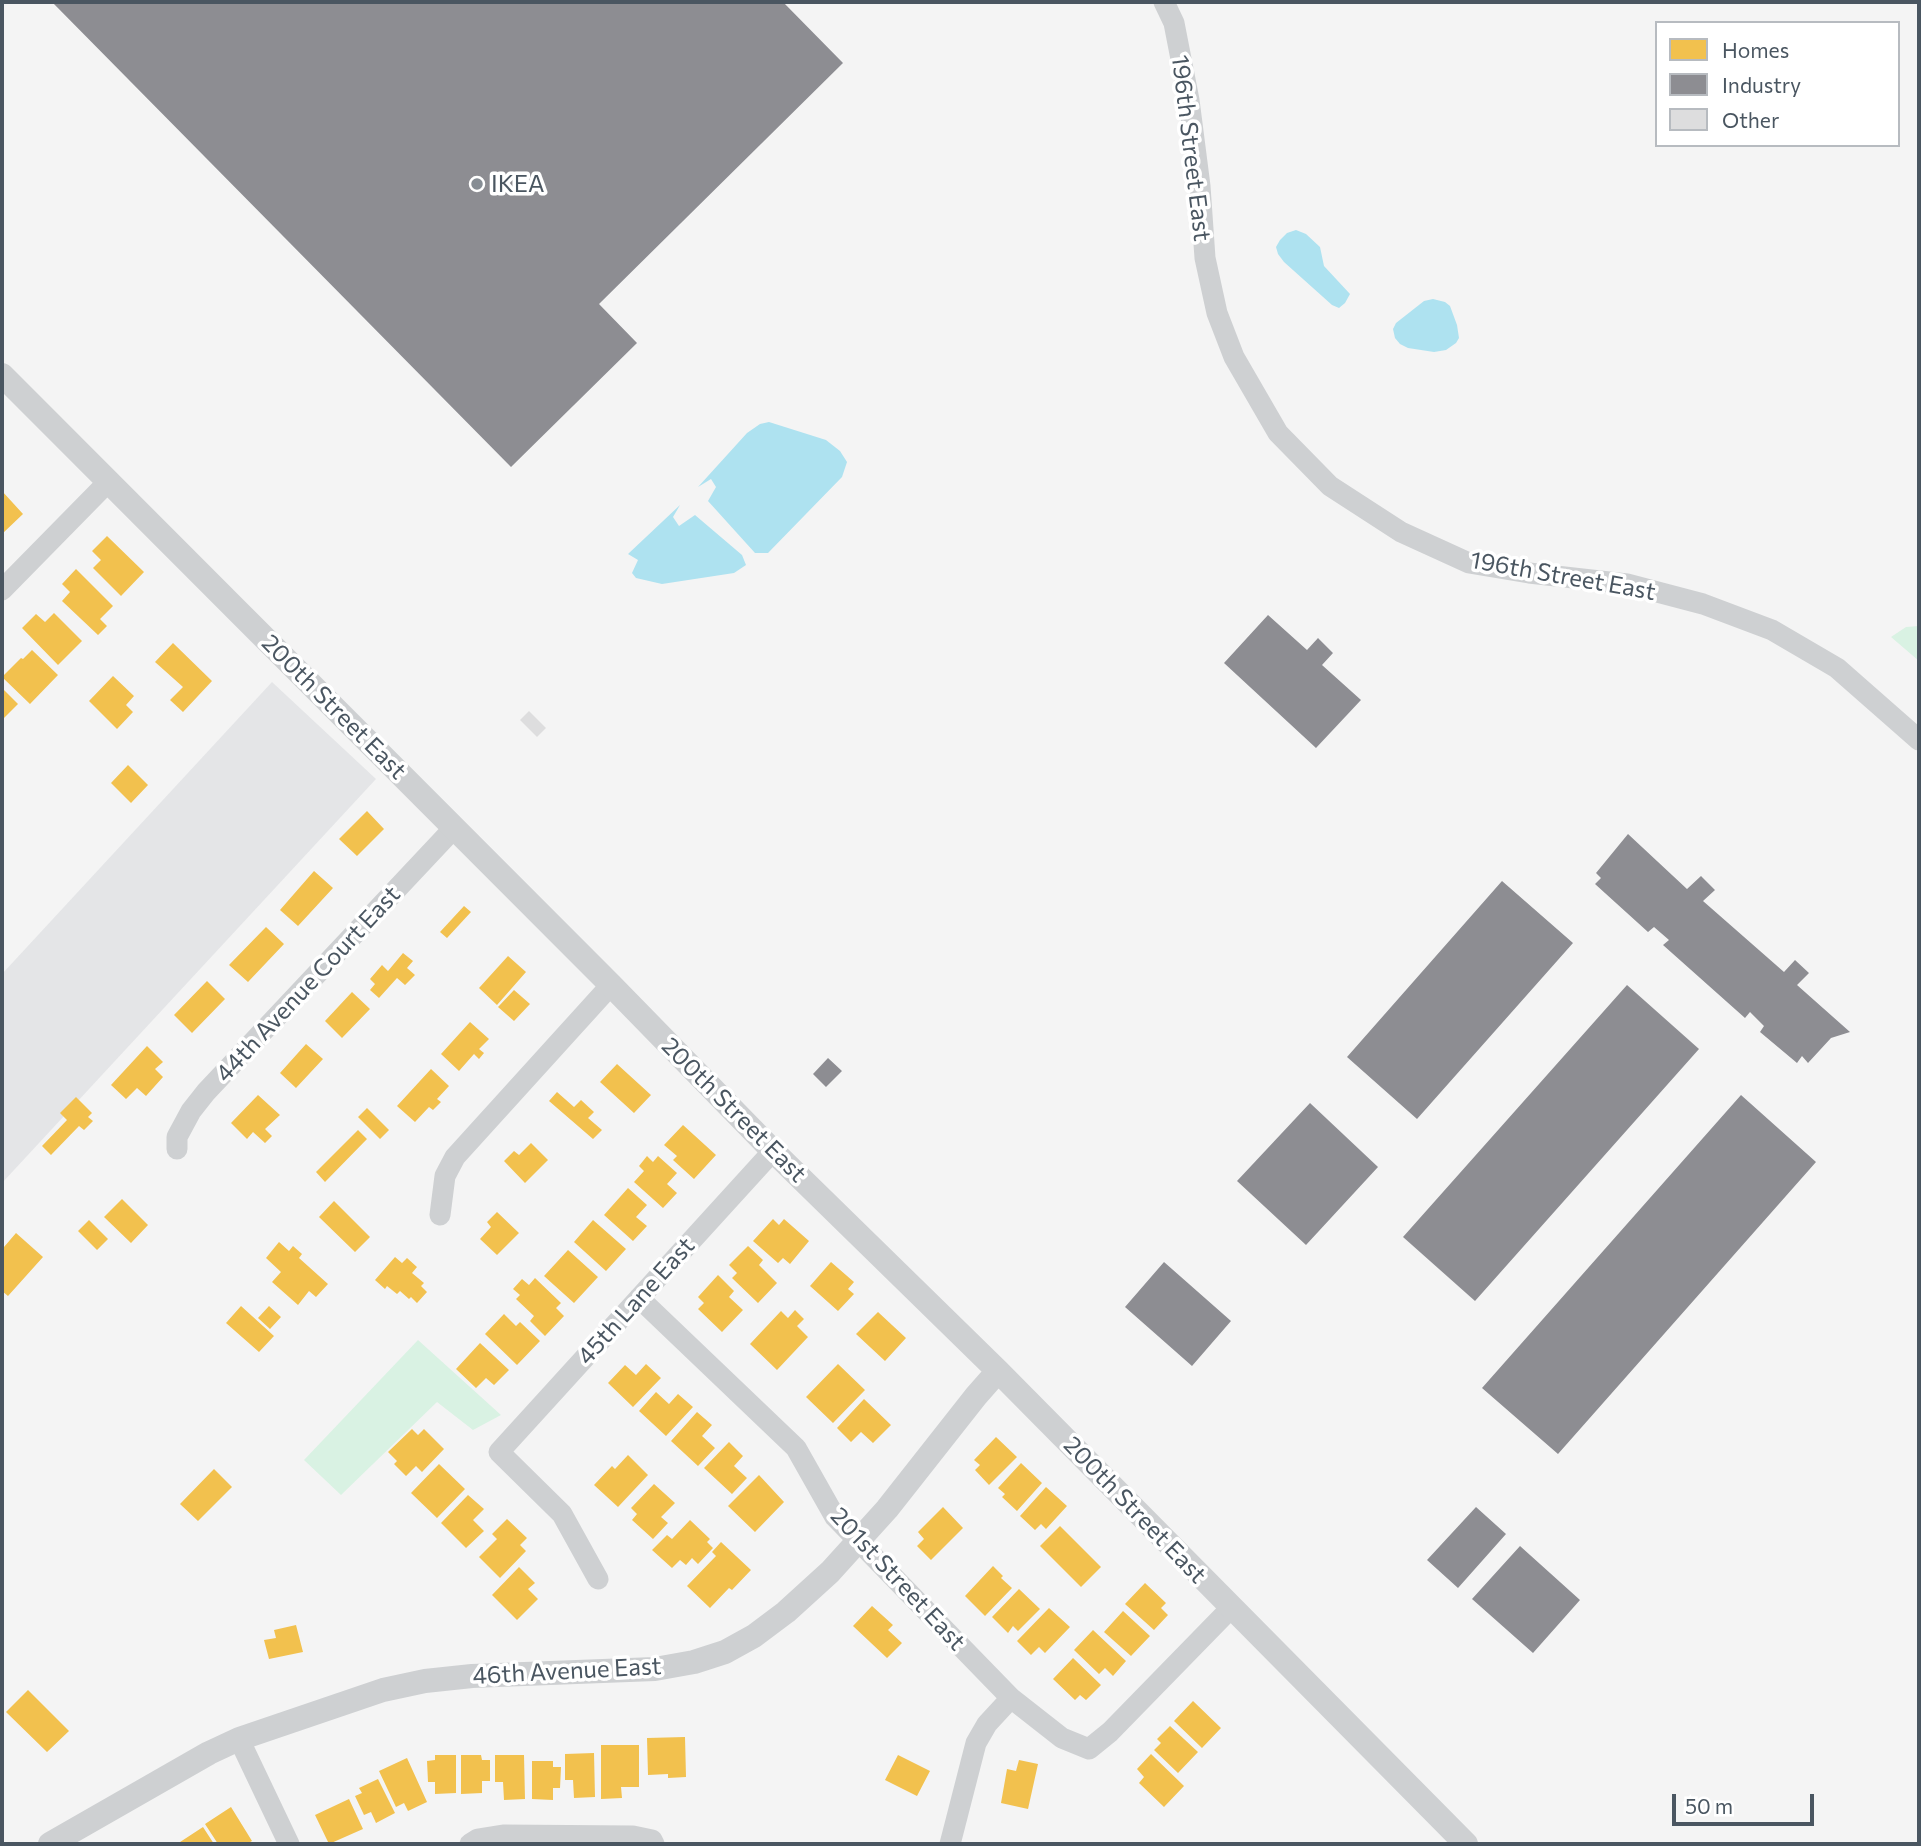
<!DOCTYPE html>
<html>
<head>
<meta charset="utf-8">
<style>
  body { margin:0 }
  #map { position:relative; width:1921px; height:1846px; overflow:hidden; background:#f4f4f4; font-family:Commissioner,sans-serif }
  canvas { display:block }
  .frame { position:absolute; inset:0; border:4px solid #4a5661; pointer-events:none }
  .legend { position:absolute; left:1655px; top:21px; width:245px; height:126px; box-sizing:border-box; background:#fff; border:2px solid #b7bbc0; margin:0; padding:9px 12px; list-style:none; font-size:21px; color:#4a5661 }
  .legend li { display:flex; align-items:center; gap:14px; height:35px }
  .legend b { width:35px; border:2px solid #b7bbc0 }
  .scale { position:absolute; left:1672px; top:1794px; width:142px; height:32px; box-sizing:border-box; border:4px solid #4a5661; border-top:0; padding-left:9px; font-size:21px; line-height:24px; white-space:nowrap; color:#4a5661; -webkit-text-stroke:5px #fff; paint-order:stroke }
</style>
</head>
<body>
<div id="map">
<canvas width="1921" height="1846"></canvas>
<div class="frame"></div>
<ul class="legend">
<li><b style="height:19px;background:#f2c14e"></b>Homes</li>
<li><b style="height:19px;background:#8d8d92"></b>Industry</li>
<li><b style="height:19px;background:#ddddde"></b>Other</li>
</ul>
<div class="scale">50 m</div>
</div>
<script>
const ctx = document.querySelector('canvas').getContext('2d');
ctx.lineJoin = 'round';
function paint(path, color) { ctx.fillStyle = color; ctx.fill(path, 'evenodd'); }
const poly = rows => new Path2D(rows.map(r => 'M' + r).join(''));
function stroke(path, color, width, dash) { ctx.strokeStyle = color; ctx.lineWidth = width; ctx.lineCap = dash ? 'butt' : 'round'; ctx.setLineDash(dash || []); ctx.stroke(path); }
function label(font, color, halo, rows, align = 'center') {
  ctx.font = font + ' Commissioner,sans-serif'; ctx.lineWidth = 7; ctx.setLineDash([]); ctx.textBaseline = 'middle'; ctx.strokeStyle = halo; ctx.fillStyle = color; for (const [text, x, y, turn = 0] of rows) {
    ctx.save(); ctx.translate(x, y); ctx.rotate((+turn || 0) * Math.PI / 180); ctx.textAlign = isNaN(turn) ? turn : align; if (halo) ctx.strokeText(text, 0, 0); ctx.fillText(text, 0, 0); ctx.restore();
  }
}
paint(poly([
  [272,682,376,779,2,1183,2,974]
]), '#e4e5e7');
paint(poly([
  [1919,626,1919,661,1891,637,1906,627],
  [418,1340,501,1415,473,1430,437,1402,341,1495,304,1460]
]), '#d9f2e3');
paint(poly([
  [1296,230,1306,234,1320,247,1324,266,1350,294,1345,303,1339,308,1332,305,1284,262,1278,254,1276,247,1280,240,1287,233],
  [1433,299,1445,302,1450,306,1457,325,1459,338,1456,343,1446,350,1434,352,1408,348,1400,344,1395,338,1393,329,1396,323,1424,301],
  [769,422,826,440,840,451,847,462,842,477,768,553,755,553,708,501,716,487,711,479,698,487,747,433,760,424],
  [680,505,673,517,679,526,695,515,742,555,746,565,734,573,662,584,636,578,632,573,638,560,628,554]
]), '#aee2f0');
paint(poly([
  [2,491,23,514,2,534],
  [107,536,144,572,121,596,93,568,101,560,92,551],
  [76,569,113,606,100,619,107,626,98,635,62,601,70,592,62,584],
  [54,613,82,641,58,665,22,628,36,614,45,622],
  [173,643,212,681,183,712,170,700,183,687,155,662],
  [32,650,58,675,30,704,2,677,21,658,23,659],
  [113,676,134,696,126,705,133,712,117,729,89,701],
  [2,688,18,704,2,720],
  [128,765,148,785,131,803,111,783],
  [367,811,384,829,357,856,339,839],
  [314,871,333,888,298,926,280,910],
  [464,906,471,912,447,938,440,932],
  [266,927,284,944,248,982,229,965],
  [403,953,413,961,407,968,415,975,405,985,397,978,379,998,370,990,375,984,370,979,382,965,388,971],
  [508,956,526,972,497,1005,479,988],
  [207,981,225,999,192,1033,174,1015],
  [514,990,530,1004,514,1021,498,1007],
  [352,992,370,1009,342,1038,325,1021],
  [470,1022,489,1039,479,1049,484,1053,479,1059,474,1054,459,1071,441,1054],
  [306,1044,323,1059,296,1088,280,1073],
  [147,1046,163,1062,155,1069,163,1077,146,1096,137,1088,126,1099,111,1085],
  [617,1064,651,1095,634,1113,600,1082],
  [431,1069,449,1086,437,1099,441,1102,433,1110,429,1107,415,1122,397,1106],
  [557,1092,574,1107,581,1100,594,1112,588,1118,602,1130,593,1139,549,1101],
  [258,1095,280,1115,265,1129,272,1136,265,1143,253,1132,247,1139,231,1123],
  [76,1097,92,1113,88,1117,93,1121,84,1130,79,1126,51,1155,42,1146,67,1120,60,1113],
  [367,1108,389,1130,380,1139,358,1117],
  [683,1125,716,1155,694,1179,673,1160,677,1156,664,1145],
  [358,1130,367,1139,325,1182,316,1172],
  [531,1143,548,1160,525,1183,504,1161,514,1151,519,1155],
  [647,1156,653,1162,658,1156,677,1173,667,1184,677,1193,663,1208,634,1182,644,1171,639,1166],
  [628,1188,647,1205,636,1217,647,1226,633,1241,604,1215],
  [122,1199,148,1225,131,1243,104,1217],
  [334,1201,370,1237,355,1252,319,1217],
  [497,1212,519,1233,497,1255,480,1239,491,1227,487,1222],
  [773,1219,779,1225,784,1219,809,1241,790,1264,783,1258,778,1263,753,1241],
  [89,1220,108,1239,97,1250,78,1231],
  [593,1220,626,1249,606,1271,574,1242],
  [16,1233,43,1257,8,1296,2,1291,2,1244,4,1247],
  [279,1242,289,1251,293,1246,302,1254,299,1258,328,1284,316,1297,309,1291,298,1305,272,1282,281,1272,266,1258],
  [748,1246,763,1260,759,1265,777,1283,758,1303,732,1278,737,1273,729,1265],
  [568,1250,598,1277,574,1303,544,1276],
  [395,1257,402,1263,407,1258,417,1267,412,1273,424,1283,421,1286,427,1292,417,1303,411,1297,409,1299,400,1291,397,1294,387,1286,385,1289,375,1280],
  [831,1262,854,1282,848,1289,854,1294,838,1311,810,1286],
  [718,1275,734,1291,729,1297,743,1310,722,1332,698,1309,704,1303,698,1297],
  [535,1278,561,1303,556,1308,564,1316,545,1336,530,1321,534,1316,516,1299,520,1295,513,1289,522,1279,529,1285],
  [241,1306,274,1336,259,1352,226,1323],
  [269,1306,281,1317,270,1329,258,1318],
  [795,1310,804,1319,797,1326,808,1337,777,1370,750,1344,781,1311,788,1318],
  [878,1312,906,1338,885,1361,856,1334],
  [504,1314,516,1326,520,1322,540,1341,517,1365,485,1334],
  [480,1343,509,1370,494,1385,486,1378,476,1388,456,1369],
  [646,1364,661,1378,633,1407,608,1383,625,1365,636,1375],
  [838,1364,865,1390,833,1423,806,1397],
  [656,1392,669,1404,678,1394,693,1407,666,1436,639,1411],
  [864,1399,891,1425,873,1443,861,1432,851,1442,837,1428],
  [697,1412,712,1425,702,1436,715,1448,698,1466,671,1441],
  [412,1429,418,1435,424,1429,444,1449,422,1472,416,1466,406,1476,394,1464,397,1461,388,1452],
  [996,1437,1017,1457,989,1485,975,1470,980,1465,974,1460],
  [729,1442,743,1456,734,1466,747,1478,732,1494,704,1468],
  [628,1455,648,1475,618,1507,594,1485,612,1466,615,1469],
  [1021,1463,1042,1483,1017,1511,1002,1497,1005,1494,998,1488],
  [439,1464,465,1489,437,1518,411,1493],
  [214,1469,232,1487,198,1521,180,1504],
  [759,1475,784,1502,755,1532,728,1506],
  [654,1484,675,1503,661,1517,668,1523,653,1539,632,1520,637,1514,631,1508],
  [1046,1487,1067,1506,1046,1529,1041,1524,1035,1530,1020,1516],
  [468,1495,484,1509,473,1520,484,1531,466,1548,441,1523],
  [943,1507,963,1528,931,1560,917,1546,924,1539,918,1532],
  [507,1519,527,1538,520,1545,526,1551,500,1578,479,1557,497,1539,492,1534],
  [690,1520,710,1539,707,1542,713,1548,698,1564,692,1558,686,1565,680,1560,672,1568,652,1550,667,1535,672,1539],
  [1060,1526,1101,1567,1081,1587,1040,1546],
  [721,1542,751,1570,732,1590,729,1588,710,1608,687,1586,716,1556,712,1552],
  [993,1566,1003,1576,1001,1578,1012,1588,985,1616,965,1596],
  [519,1567,535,1583,528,1589,538,1599,517,1620,492,1595],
  [1145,1583,1166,1603,1161,1608,1168,1615,1154,1630,1125,1604],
  [1019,1589,1040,1609,1018,1631,1013,1626,1008,1633,992,1617],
  [872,1606,893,1625,888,1630,902,1643,887,1658,853,1626],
  [1049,1608,1070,1627,1045,1653,1039,1647,1031,1655,1017,1641],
  [1123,1611,1150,1636,1131,1656,1104,1632],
  [296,1625,303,1652,269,1659,264,1640,276,1638,274,1630],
  [1093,1630,1126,1661,1113,1676,1105,1668,1099,1674,1074,1650],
  [1073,1658,1101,1685,1086,1700,1080,1695,1075,1700,1053,1679],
  [28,1690,69,1731,47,1752,6,1712],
  [1193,1701,1221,1728,1202,1748,1174,1721],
  [1170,1726,1198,1752,1178,1773,1154,1750,1161,1743,1157,1739],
  [685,1737,686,1777,668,1778,668,1774,648,1775,647,1738],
  [601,1745,639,1745,639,1787,621,1787,622,1798,601,1799],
  [594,1753,595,1797,574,1798,573,1780,565,1780,565,1754],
  [1151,1754,1184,1786,1164,1807,1139,1783,1144,1777,1137,1769],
  [435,1755,456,1755,456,1793,435,1794,435,1782,428,1782,427,1761,435,1760],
  [461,1755,481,1755,482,1760,490,1760,490,1781,482,1781,482,1793,461,1794],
  [495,1755,524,1755,525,1799,504,1800,503,1782,495,1782],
  [898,1755,930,1771,917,1796,885,1780],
  [407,1758,427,1802,408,1811,404,1803,396,1807,379,1771],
  [1019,1760,1038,1764,1028,1809,1001,1803,1007,1769,1016,1771],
  [532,1761,553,1761,553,1767,561,1767,560,1788,553,1788,553,1800,532,1799],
  [378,1779,395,1813,376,1823,371,1812,364,1815,355,1796,362,1793,359,1788],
  [349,1799,363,1829,329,1844,315,1815],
  [231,1807,252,1841,246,1844,218,1844,205,1824],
  [203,1827,214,1844,177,1844]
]), '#f2c14e');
paint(poly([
  [52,2,783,2,843,63,599,304,637,343,511,467],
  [1268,615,1307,650,1318,638,1333,653,1322,665,1361,700,1316,748,1224,663],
  [1628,834,1687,889,1701,876,1715,890,1703,901,1784,972,1795,960,1809,973,1797,985,1850,1032,1831,1038,1808,1063,1802,1056,1797,1063,1760,1032,1764,1026,1750,1012,1745,1018,1663,945,1669,940,1654,927,1648,932,1595,884,1601,878,1596,873],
  [1502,881,1573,943,1417,1119,1347,1057],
  [1627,985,1699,1049,1475,1301,1403,1237],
  [828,1058,842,1071,826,1087,813,1074],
  [1741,1095,1816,1162,1558,1454,1482,1388],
  [1310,1103,1378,1167,1306,1245,1237,1181],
  [1164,1262,1231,1321,1192,1366,1125,1307],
  [1476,1507,1506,1534,1458,1588,1427,1560],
  [1520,1546,1580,1600,1533,1653,1472,1599]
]), '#8d8d92');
paint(poly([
  [529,711,546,728,537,737,520,720]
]), '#ddddde');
stroke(poly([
  [1164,2,1174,23,1189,100,1200,186,1205,258,1217,313,1234,357,1278,433,1330,486,1401,532,1469,563,1529,573,1627,584,1703,604,1772,630,1837,668,1919,740],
  [2,590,109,481],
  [177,1149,177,1137,191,1111,206,1092,454,828],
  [440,1215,445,1176,455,1157,611,985],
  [639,1298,796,1448,835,1517,1011,1698,1062,1738,1089,1749,1110,1732,1231,1608],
  [598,1579,562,1514,499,1452,773,1151],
  [239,1739,289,1844],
  [470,1844,478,1839,503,1835,633,1836,652,1840,654,1844],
  [950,1844,976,1743,987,1724,1011,1698]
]), '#ced0d2', 21);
stroke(poly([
  [2,375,611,985,773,1151,998,1371,1466,1844],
  [50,1844,209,1753,239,1739,383,1690,425,1681,472,1676,655,1669,694,1662,725,1652,754,1636,786,1612,830,1572,887,1509,976,1396,998,1371]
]), '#ced0d2', 24);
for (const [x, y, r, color] of [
  [477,184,7,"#868d94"]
]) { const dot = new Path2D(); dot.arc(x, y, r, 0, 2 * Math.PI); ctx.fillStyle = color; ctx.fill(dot); stroke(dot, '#fff', 2.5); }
label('24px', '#4a5661', '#fff', [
  ["196th Street East",1191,148,83],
  ["196th Street East",1563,576,10],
  ["200th Street East",334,707,45],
  ["44th Avenue Court East",308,984,-47],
  ["200th Street East",734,1110,45],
  ["45th Lane East",636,1301,-48],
  ["200th Street East",1135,1510,46],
  ["201st Street East",898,1579,47],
  ["46th Avenue East",567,1671,-3]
]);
label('24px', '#4a5661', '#fff', [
  ["IKEA",491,184]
], 'left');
</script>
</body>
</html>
